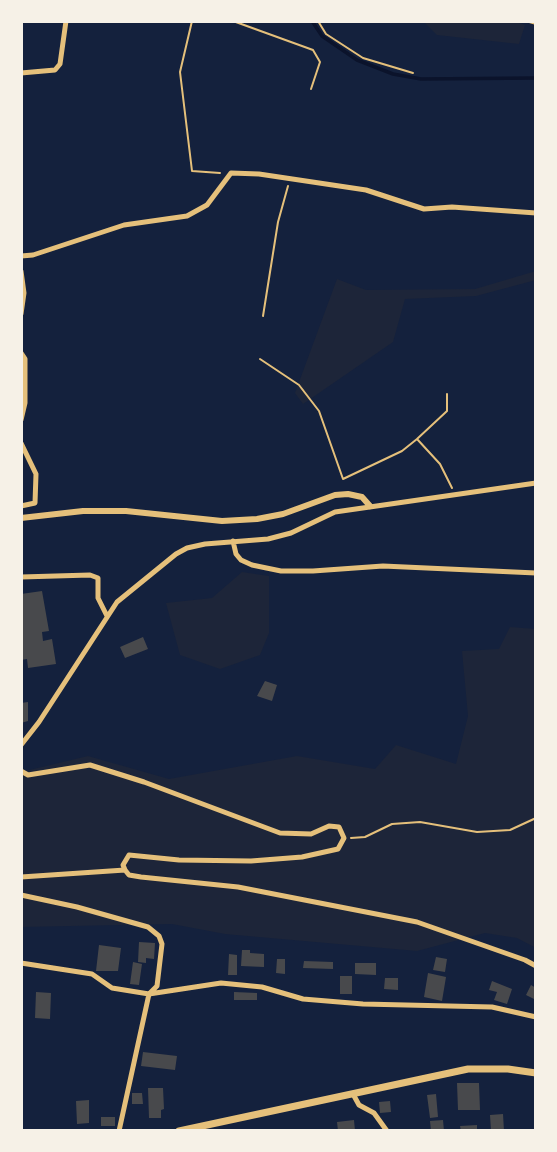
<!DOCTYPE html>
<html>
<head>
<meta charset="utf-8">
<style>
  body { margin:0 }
  #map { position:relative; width:557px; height:1152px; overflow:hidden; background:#14213d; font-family:"Public Sans",sans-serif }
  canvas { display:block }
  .frame { position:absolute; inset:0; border:23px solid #f6f1e7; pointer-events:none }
</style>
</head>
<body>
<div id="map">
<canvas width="557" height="1152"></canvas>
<div class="frame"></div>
</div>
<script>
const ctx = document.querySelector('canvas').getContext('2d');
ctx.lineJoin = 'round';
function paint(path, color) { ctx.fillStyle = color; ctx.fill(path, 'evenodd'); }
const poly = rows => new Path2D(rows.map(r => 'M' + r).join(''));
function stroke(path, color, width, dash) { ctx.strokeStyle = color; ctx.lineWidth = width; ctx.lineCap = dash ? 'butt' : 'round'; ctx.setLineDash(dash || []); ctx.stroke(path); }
paint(poly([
  [423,21,514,21,525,25,519,44,437,35],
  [536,271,536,280,476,296,405,299,393,342,303,404,295,393,337,279,366,290,475,289],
  [242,572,269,576,269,633,260,655,220,669,180,655,166,603,212,598],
  [510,627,536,629,536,948,517,938,485,933,417,951,225,934,172,924,21,927,21,772,88,756,169,779,297,756,375,769,396,745,456,764,468,716,462,651,499,649]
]), '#1d2539');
stroke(poly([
  [312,21,322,36,357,60,393,74,421,79,536,78]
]), '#0b132b', 3.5);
paint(poly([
  [42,591,49,631,42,632,43,641,52,639,56,664,28,668,27,659,21,660,21,594],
  [143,637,148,649,125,658,120,647],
  [265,681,277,685,272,701,257,696],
  [28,702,28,721,21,723,21,703],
  [139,942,155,943,154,959,146,958,146,963,138,962],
  [99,945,121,948,118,971,96,971],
  [242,950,250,950,250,953,264,954,264,967,241,966],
  [229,954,237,955,237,975,228,975],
  [436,957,447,959,445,972,433,970],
  [277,959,285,959,285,974,276,973],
  [304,961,333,962,333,969,303,968],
  [133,962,142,964,139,985,130,984],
  [355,963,376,963,376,975,355,974],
  [428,973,446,977,442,1001,424,997],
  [340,976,352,976,352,994,340,994],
  [385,978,398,978,398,990,384,989],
  [492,981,512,989,507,1004,494,1000,497,992,489,990],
  [531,985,536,988,536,1000,526,995],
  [36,992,51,993,50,1019,35,1018],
  [234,992,257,993,257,1000,234,1000],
  [143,1052,177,1056,175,1070,141,1066],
  [457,1083,479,1083,480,1110,458,1110],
  [148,1088,163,1088,164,1109,161,1110,161,1118,149,1118],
  [132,1093,142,1093,143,1104,132,1104],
  [436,1094,438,1117,430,1118,427,1095],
  [89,1100,89,1123,77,1124,76,1101],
  [390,1101,391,1112,380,1113,379,1102],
  [503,1114,504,1131,491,1131,490,1115],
  [101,1117,115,1117,115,1126,101,1126],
  [354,1120,355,1131,338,1131,337,1122],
  [443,1120,444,1131,431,1131,430,1121],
  [477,1125,477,1131,461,1131,460,1126]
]), '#48494c');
stroke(poly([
  [192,21,180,72,192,171,220,173],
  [233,21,313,50,320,62,311,89],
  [318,21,326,34,363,58,413,73],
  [526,21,536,24],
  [535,304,536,304],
  [263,316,278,222,288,186],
  [260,359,299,385,319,411,343,479,402,451,417,439,440,464,452,488],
  [417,439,447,411,447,394],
  [351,838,365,837,392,824,420,822,477,832,510,830,536,818]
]), '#e5c07b', 2);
stroke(poly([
  [21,73,55,70,60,64,66,21],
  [21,256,33,255,124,225,187,216,207,205,231,173,259,174,366,190,424,209,452,207,536,213],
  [21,271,24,293,21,314],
  [21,353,25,359,25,403,21,420],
  [21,443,36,474,35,503,21,506],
  [233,541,236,554,241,560,252,565,281,571,313,571,383,566,536,573],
  [21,577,90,575,98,578,98,598,107,616],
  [21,745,39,722,117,602,176,554,187,548,205,544,268,539,291,533,335,512,536,483],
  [21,771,28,775,90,765,144,782,280,833,311,834,329,826,339,827,344,838,338,849,302,857,251,861,179,860,129,855,123,865,125,870],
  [21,877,125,870,129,875,141,877,238,887,417,922,525,960,536,966],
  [21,895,77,907,148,927,159,936,162,944,157,986,149,994,119,1131],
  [21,963,92,974,112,988,149,994,221,983,262,987,303,999,363,1004,492,1007,536,1017],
  [353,1094,359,1105,374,1113,387,1131]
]), '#e5c07b', 5);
stroke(poly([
  [21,518,83,511,126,511,222,521,257,519,283,514,335,495,348,494,362,497,370,506]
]), '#e5c07b', 6);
stroke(poly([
  [179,1131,468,1069,508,1069,536,1073]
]), '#e5c07b', 7);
</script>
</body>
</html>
